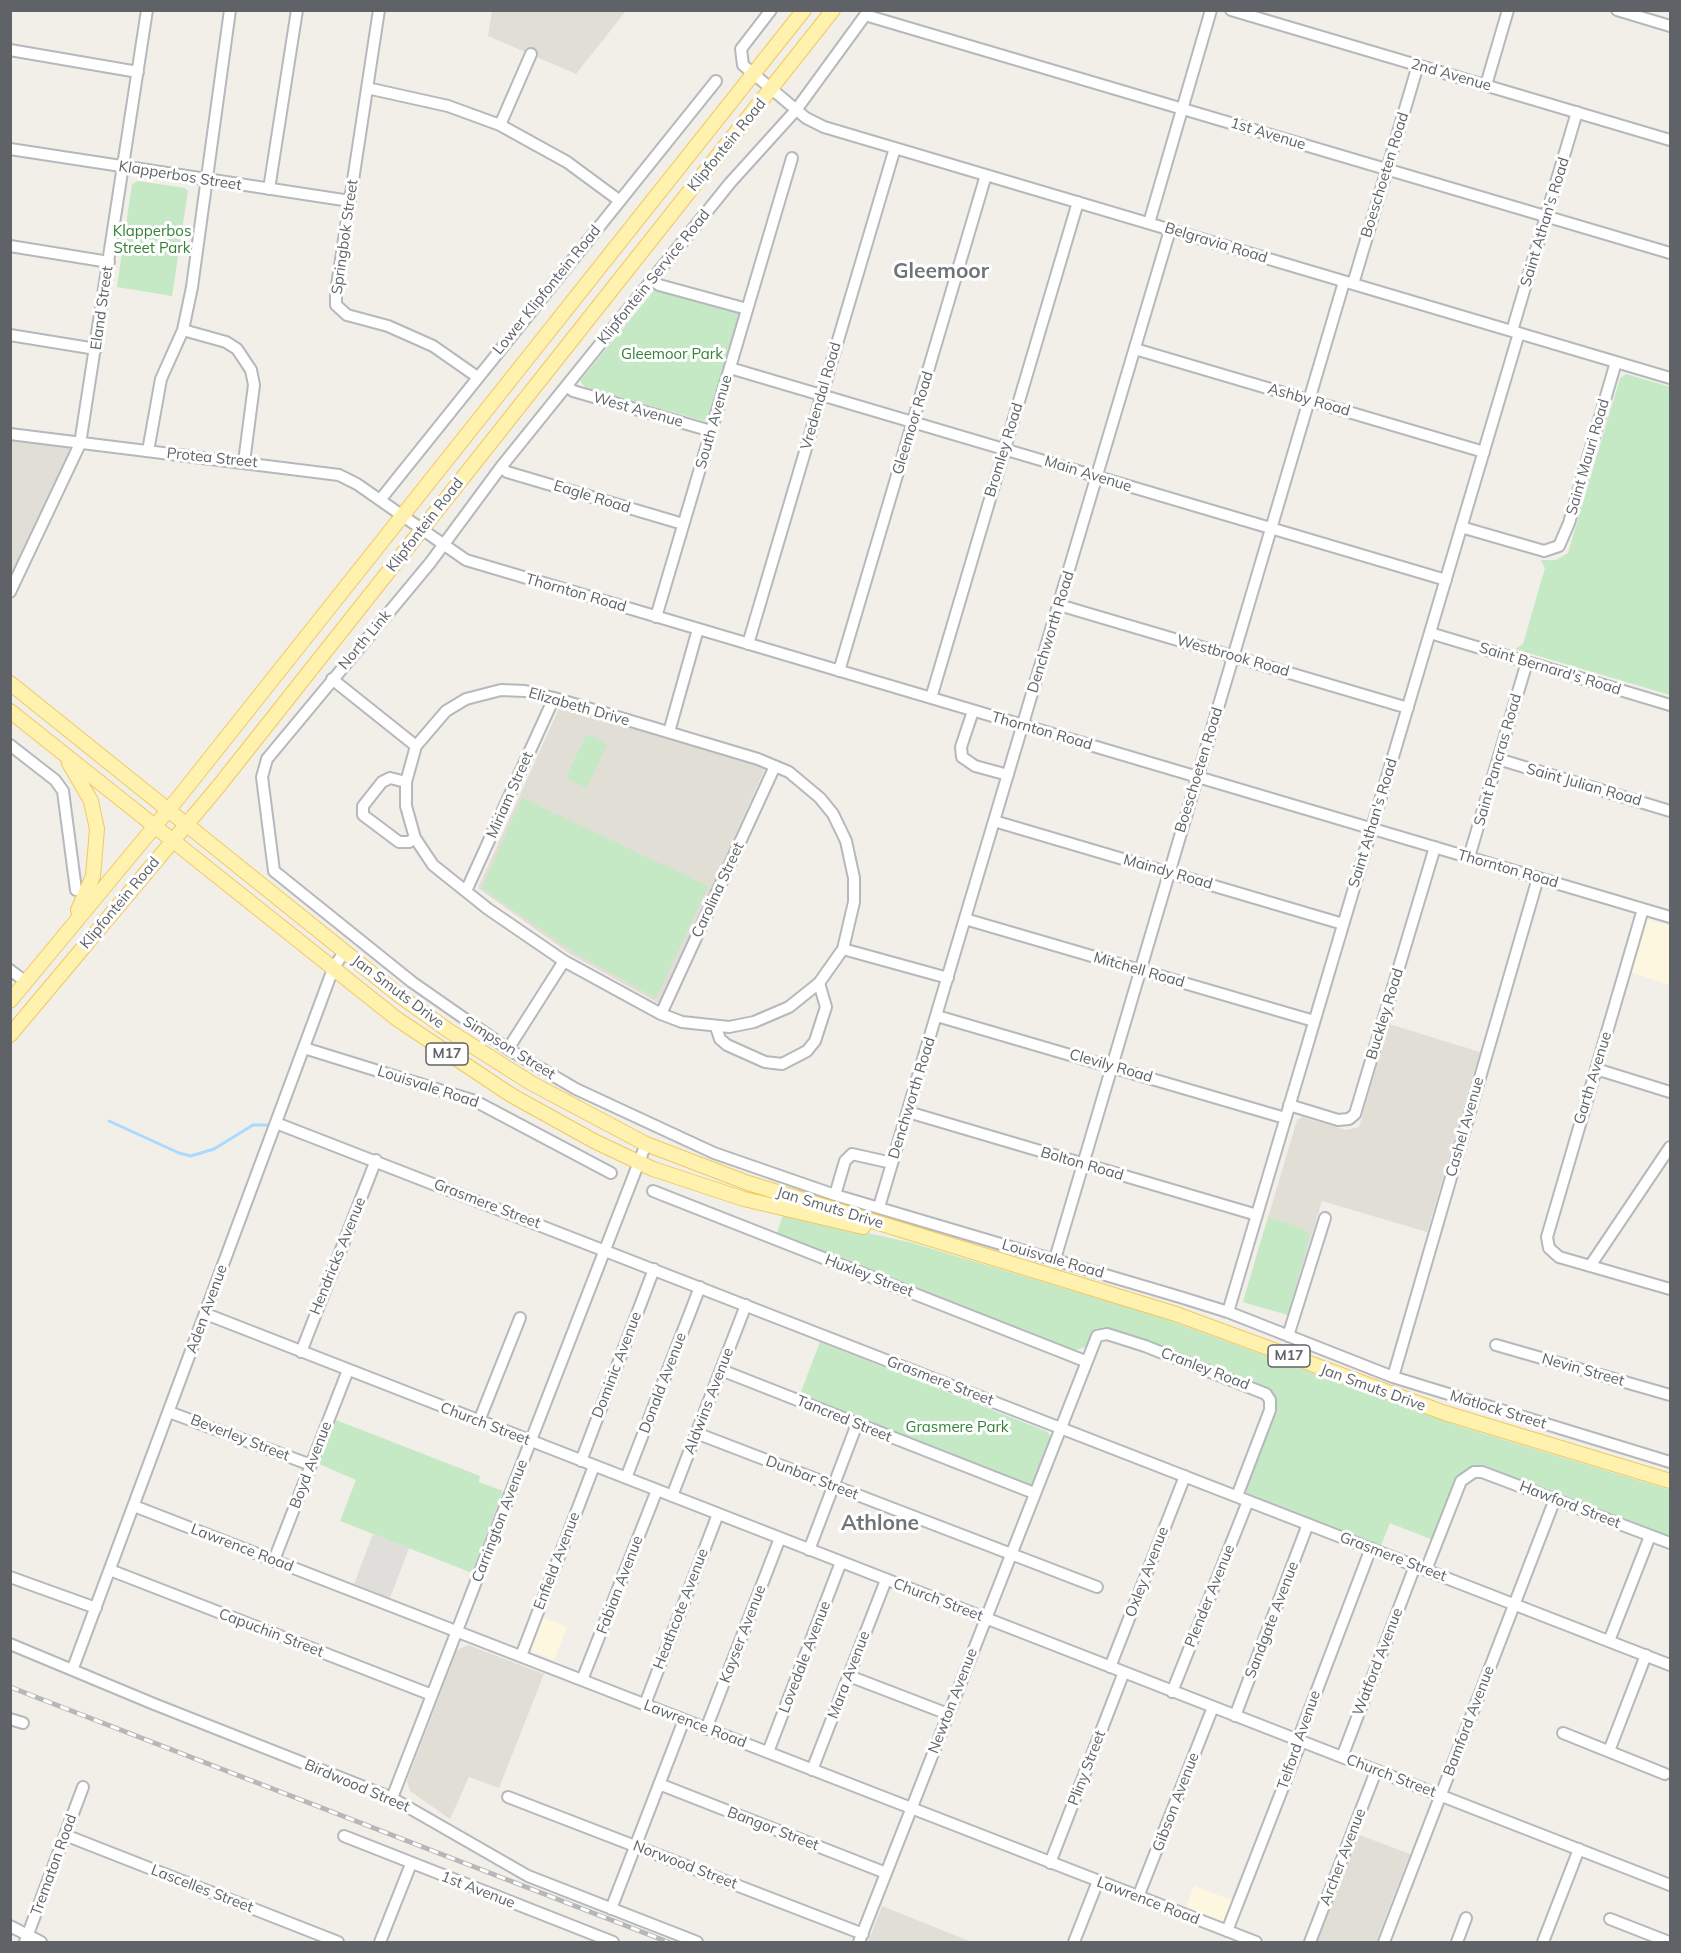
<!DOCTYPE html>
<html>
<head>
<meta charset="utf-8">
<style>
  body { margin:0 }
  #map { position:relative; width:1681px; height:1953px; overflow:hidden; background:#f1efe8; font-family:Mulish,sans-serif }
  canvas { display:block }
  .frame { position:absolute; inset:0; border:12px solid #5f6368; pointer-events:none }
</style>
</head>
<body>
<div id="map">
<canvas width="1681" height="1953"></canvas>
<div class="frame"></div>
</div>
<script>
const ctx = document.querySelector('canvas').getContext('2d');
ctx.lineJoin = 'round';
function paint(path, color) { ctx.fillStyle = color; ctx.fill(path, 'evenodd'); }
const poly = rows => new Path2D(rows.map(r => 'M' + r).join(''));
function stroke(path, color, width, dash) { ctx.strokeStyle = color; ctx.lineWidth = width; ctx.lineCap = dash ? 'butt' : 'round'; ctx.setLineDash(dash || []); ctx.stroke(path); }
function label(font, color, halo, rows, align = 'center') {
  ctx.font = font + ' Mulish,sans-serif'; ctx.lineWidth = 6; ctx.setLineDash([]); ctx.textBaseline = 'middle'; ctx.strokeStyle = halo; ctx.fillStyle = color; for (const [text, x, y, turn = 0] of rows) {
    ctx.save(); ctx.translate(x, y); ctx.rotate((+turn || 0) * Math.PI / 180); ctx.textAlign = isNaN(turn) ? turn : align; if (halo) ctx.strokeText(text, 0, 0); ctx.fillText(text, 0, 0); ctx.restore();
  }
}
paint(poly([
  [1647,919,1670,926,1670,985,1630,972],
  [542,1617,567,1627,554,1660,532,1651,530,1646],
  [1194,1886,1234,1901,1225,1923,1185,1910]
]), '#fef7e0');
paint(poly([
  [373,1534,409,1548,390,1598,354,1584]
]), '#e0deda');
paint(poly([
  [492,11,626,11,576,74,488,36],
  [10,434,80,444,18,576,11,577],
  [561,704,766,766,660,1004,570,954,478,888],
  [1389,1024,1480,1052,1427,1232,1322,1201,1288,1315,1243,1302,1297,1120,1302,1117,1346,1130,1359,1127],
  [468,1645,544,1674,499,1788,469,1777,450,1819,410,1791,407,1781,457,1650],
  [1357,1834,1410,1854,1376,1942,1315,1942],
  [882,1906,969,1941,974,1942,868,1942]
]), '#e1ded6');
paint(poly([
  [138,181,185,188,188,191,172,296,117,287,132,184],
  [656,288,743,312,708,422,586,388,580,381],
  [1626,374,1670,387,1670,695,1515,649,1523,644,1545,568,1541,560,1556,560,1568,553,1620,378],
  [587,734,607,744,587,788,566,778],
  [522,798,708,886,656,998,572,951,482,888],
  [783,1215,909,1242,1157,1316,1455,1425,1670,1490,1670,1539,1472,1466,1458,1476,1433,1540,1390,1523,1380,1548,1244,1495,1274,1417,1276,1401,1270,1390,1147,1342,1106,1329,1096,1330,1085,1347,1073,1351,776,1236],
  [1268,1217,1302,1228,1310,1235,1288,1315,1243,1302],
  [820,1342,1048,1432,1051,1437,1032,1484,1031,1486,799,1397],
  [336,1420,480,1476,479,1482,503,1491,472,1573,340,1521,356,1480,319,1464]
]), '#c5e8c5');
stroke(poly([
  [109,1121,179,1153,191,1156,214,1149,253,1125,267,1125]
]), '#aadaff', 3);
const minor = poly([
  [379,10,336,292,336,305,347,315,388,326,433,346,476,376],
  [771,10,741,49,743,65,806,118,824,127,1670,378],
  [869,10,796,110,730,183,501,467,430,563,267,759,262,777,274,871,412,982,508,1049,576,1089,714,1153,835,1195,1180,1297,1228,1312,1393,1377,1670,1462],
  [1231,10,1670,140],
  [1617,10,1670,26],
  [865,15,1670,253],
  [10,50,138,72],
  [1486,85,1508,10],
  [367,88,448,106,500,125,567,162,620,201],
  [500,125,531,54],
  [10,149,350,201],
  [269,189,297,10],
  [1149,223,1211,10],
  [10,246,109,262],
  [652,280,659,285,747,309],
  [1353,284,1418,65],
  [183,330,226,342,237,349,251,370,254,385,244,462],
  [1512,331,1577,112],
  [10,335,96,349],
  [1135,349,1484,452],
  [730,368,1446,580],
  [567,386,573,391,711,431],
  [10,434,339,475,357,484,466,560,1670,917],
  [148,451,161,379,183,330,192,287,230,10],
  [501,467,507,472,683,524],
  [380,500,716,81],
  [1461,527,1544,551,1559,546,1569,523,1616,362],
  [10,592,80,444,147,10],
  [1059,605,1408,708],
  [656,617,792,158],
  [1430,633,1670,705],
  [748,644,895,148],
  [839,671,986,175],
  [332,679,416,746],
  [501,690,525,691,554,698,758,759,789,772,820,798,833,814,846,841,854,878,854,902,843,949,819,983,789,1007,754,1022,729,1027,682,1022,661,1014,564,961,488,909,433,865,415,838,406,806,406,782,416,746,446,711,466,699,501,690],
  [931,698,1078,202],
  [973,711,961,747,962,757,975,766,1008,775],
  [669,732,698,629],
  [10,745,55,780,63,791,76,890],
  [1498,759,1670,811],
  [406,782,390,778,382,782,363,806,363,815,399,842,409,842,415,838],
  [994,821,1343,924],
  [1469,857,1527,662],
  [466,891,554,698],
  [1643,909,1547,1237,1549,1248,1559,1257,1670,1289],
  [965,919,1314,1021],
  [843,949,948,978],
  [10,970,26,982],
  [661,1014,775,766],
  [937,1016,1285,1118],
  [716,1027,720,1039,727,1045,765,1062,782,1064,807,1051,815,1041,826,1007,819,983],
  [304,1048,475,1101,611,1173],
  [508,1049,564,961],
  [1596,1069,1670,1092],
  [1289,1105,1338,1120,1349,1119,1355,1114,1435,847],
  [908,1112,1257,1215],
  [276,1123,1670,1665],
  [653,1191,1085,1361],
  [835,1195,845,1161,852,1154,892,1163],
  [879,1207,1170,230],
  [1055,1259,1344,282],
  [1590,1266,1670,1147],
  [1228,1312,1519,333],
  [206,1314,1670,1885],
  [1288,1336,1325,1218],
  [1496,1345,1670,1395],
  [301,1352,376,1160],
  [721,1370,1034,1493],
  [1393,1377,1538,878],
  [169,1412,311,1465],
  [479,1421,520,1318],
  [696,1433,1097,1587],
  [581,1461,654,1269],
  [626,1478,700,1287],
  [672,1496,746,1305],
  [134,1506,1256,1942],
  [809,1550,857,1424],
  [274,1560,348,1370],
  [110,1570,432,1695],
  [1426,1570,1461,1481,1474,1472,1482,1472,1670,1543],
  [10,1577,96,1608],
  [1609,1641,1650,1536],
  [10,1644,154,1704,392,1798,528,1876,697,1942],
  [521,1656,594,1466],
  [1110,1667,1185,1476],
  [73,1668,333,969,344,952],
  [849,1676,948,1714],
  [582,1680,657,1490],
  [1172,1692,1248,1501],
  [645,1704,718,1514],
  [1235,1716,1308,1524],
  [10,1719,23,1723],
  [706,1729,780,1538],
  [1563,1733,1665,1774],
  [1609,1751,1646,1655],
  [768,1752,841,1562],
  [1342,1757,1415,1566],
  [812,1770,886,1580],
  [659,1784,886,1873],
  [508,1797,863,1934],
  [392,1798,646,1144],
  [65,1835,338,1942],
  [344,1836,613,1942],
  [1050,1863,1124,1672],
  [1138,1897,1213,1707],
  [611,1909,684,1720],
  [1610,1919,1669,1942],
  [10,1926,41,1942],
  [1227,1931,1298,1749,1301,1732,1371,1548],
  [25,1942,83,1787],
  [380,1942,411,1864],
  [859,1942,1097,1336,1107,1334,1145,1346,1266,1394,1270,1400,1270,1410,1237,1496],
  [1074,1942,1098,1881],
  [1310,1942,1376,1771],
  [1384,1942,1555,1499],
  [1457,1942,1466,1918],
  [1543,1942,1579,1849]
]);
const major = poly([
  [10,683,400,996,449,1031,531,1083,646,1144,748,1183,1176,1314,1445,1413,1670,1481],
  [10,711,397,1019,511,1095,594,1141,653,1169,744,1199,863,1227],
  [69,763,91,801,97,829,93,876,78,910],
  [10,1001,179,797,804,10],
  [10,1035,218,787,833,10]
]);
stroke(minor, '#b5b8bc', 14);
stroke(major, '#f2c960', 16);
stroke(minor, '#fff', 10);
stroke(major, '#fff2af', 14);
const rail = poly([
  [10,1687,668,1942]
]);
stroke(rail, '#b6b7b8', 5);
stroke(rail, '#fff', 3, [9]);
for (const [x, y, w] of [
  [447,1054,42],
  [1289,1356,42]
]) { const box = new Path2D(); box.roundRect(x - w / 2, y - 11, w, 22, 4.5); ctx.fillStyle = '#fff'; ctx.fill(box); stroke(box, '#5f6368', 1.5); }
label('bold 14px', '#5f6368', null, [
  ["M17",447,1054],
  ["M17",1289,1356]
]);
label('15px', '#5f6368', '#fff', [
  ["2nd Avenue",1451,75,16],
  ["1st Avenue",1268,134,17],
  ["Klipfontein Road",727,145,-51],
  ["Boeschoeten Road",1385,175,-73],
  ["Klapperbos Street",180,176,9],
  ["Saint Athan's Road",1545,222,-73],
  ["Springbok Street",345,237,-82],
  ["Belgravia Road",1216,243,17],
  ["Klipfontein Service Road",654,277,-51],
  ["Lower Klipfontein Road",547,290,-51],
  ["Eland Street",102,308,-82],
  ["Vredendal Road",821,396,-74],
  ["Ashby Road",1309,400,16],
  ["West Avenue",638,410,16],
  ["South Avenue",714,422,-74],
  ["Gleemoor Road",913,423,-73],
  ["Bromley Road",1004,450,-73],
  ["Saint Mauri Road",1588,457,-74],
  ["Protea Street",212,458,6],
  ["Main Avenue",1088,474,17],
  ["Eagle Road",592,497,17],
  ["Klipfontein Road",425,525,-52],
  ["Thornton Road",576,593,16],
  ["Denchworth Road",1051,632,-73],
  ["North Link",365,640,-50],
  ["Westbrook Road",1233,656,16],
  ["Saint Bernard's Road",1550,669,17],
  ["Elizabeth Drive",579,707,16],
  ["Thornton Road",1042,731,16],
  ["Saint Pancras Road",1498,760,-74],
  ["Boeschoeten Road",1199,770,-73],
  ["Saint Julian Road",1584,785,16],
  ["Miriam Street",510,795,-66],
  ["Saint Athan's Road",1373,823,-73],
  ["Thornton Road",1508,869,16],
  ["Maindy Road",1168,872,16],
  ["Carolina Street",718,890,-65],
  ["Klipfontein Road",120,903,-50],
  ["Mitchell Road",1139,970,16],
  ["Jan Smuts Drive",398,992,37],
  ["Buckley Road",1385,1014,-73],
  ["Simpson Street",509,1048,32],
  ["Clevily Road",1111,1066,16],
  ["Garth Avenue",1593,1078,-73],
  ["Louisvale Road",428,1087,18],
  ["Denchworth Road",912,1098,-73],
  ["Cashel Avenue",1465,1127,-74],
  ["Bolton Road",1082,1164,16],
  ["Grasmere Street",487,1204,21],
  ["Jan Smuts Drive",830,1208,17],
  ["Hendricks Avenue",338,1256,-68],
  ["Louisvale Road",1053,1259,16],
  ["Huxley Street",869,1276,21],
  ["Aden Avenue",207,1309,-70],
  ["Dominic Avenue",617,1365,-69],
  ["Cranley Road",1205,1369,21],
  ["Nevin Street",1583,1370,16],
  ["Grasmere Street",940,1381,21],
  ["Donald Avenue",663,1383,-69],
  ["Jan Smuts Drive",1373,1388,20],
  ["Aldwins Avenue",709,1401,-69],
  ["Matlock Street",1498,1410,17],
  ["Tancred Street",844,1419,22],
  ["Church Street",485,1424,21],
  ["Beverley Street",240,1438,21],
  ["Boyd Avenue",311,1465,-69],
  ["Dunbar Street",812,1478,21],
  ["Hawford Street",1570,1505,21],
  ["Carrington Avenue",500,1521,-69],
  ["Lawrence Road",242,1548,21],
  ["Grasmere Street",1393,1557,21],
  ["Enfield Avenue",557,1561,-69],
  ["Oxley Avenue",1147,1572,-69],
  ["Fabian Avenue",620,1585,-69],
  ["Plender Avenue",1210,1596,-68],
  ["Church Street",938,1600,21],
  ["Heathcote Avenue",681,1609,-69],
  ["Sandgate Avenue",1272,1620,-69],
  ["Capuchin Street",271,1633,21],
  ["Kayser Avenue",743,1634,-69],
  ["Lovedale Avenue",805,1657,-69],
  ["Watford Avenue",1378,1662,-69],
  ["Mara Avenue",849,1675,-69],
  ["Newton Avenue",953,1701,-69],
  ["Bamford Avenue",1469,1721,-69],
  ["Lawrence Road",695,1724,21],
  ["Telford Avenue",1299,1740,-71],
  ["Pliny Street",1087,1768,-69],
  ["Church Street",1391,1776,21],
  ["Birdwood Street",357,1786,23],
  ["Gibson Avenue",1176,1802,-69],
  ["Bangor Street",773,1829,21],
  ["Archer Avenue",1343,1857,-69],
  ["Trematon Road",54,1865,-70],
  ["Norwood Street",685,1865,21],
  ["Lascelles Street",202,1889,21],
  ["1st Avenue",478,1890,21],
  ["Lawrence Road",1148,1901,21]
]);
label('15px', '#348238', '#fff', [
  ["Klapperbos",152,231],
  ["Street Park",152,248],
  ["Gleemoor Park",672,354],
  ["Grasmere Park",957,1427]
]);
label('bold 21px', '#70757a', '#fff', [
  ["Gleemoor",941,272],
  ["Athlone",880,1524]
]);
</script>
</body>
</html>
